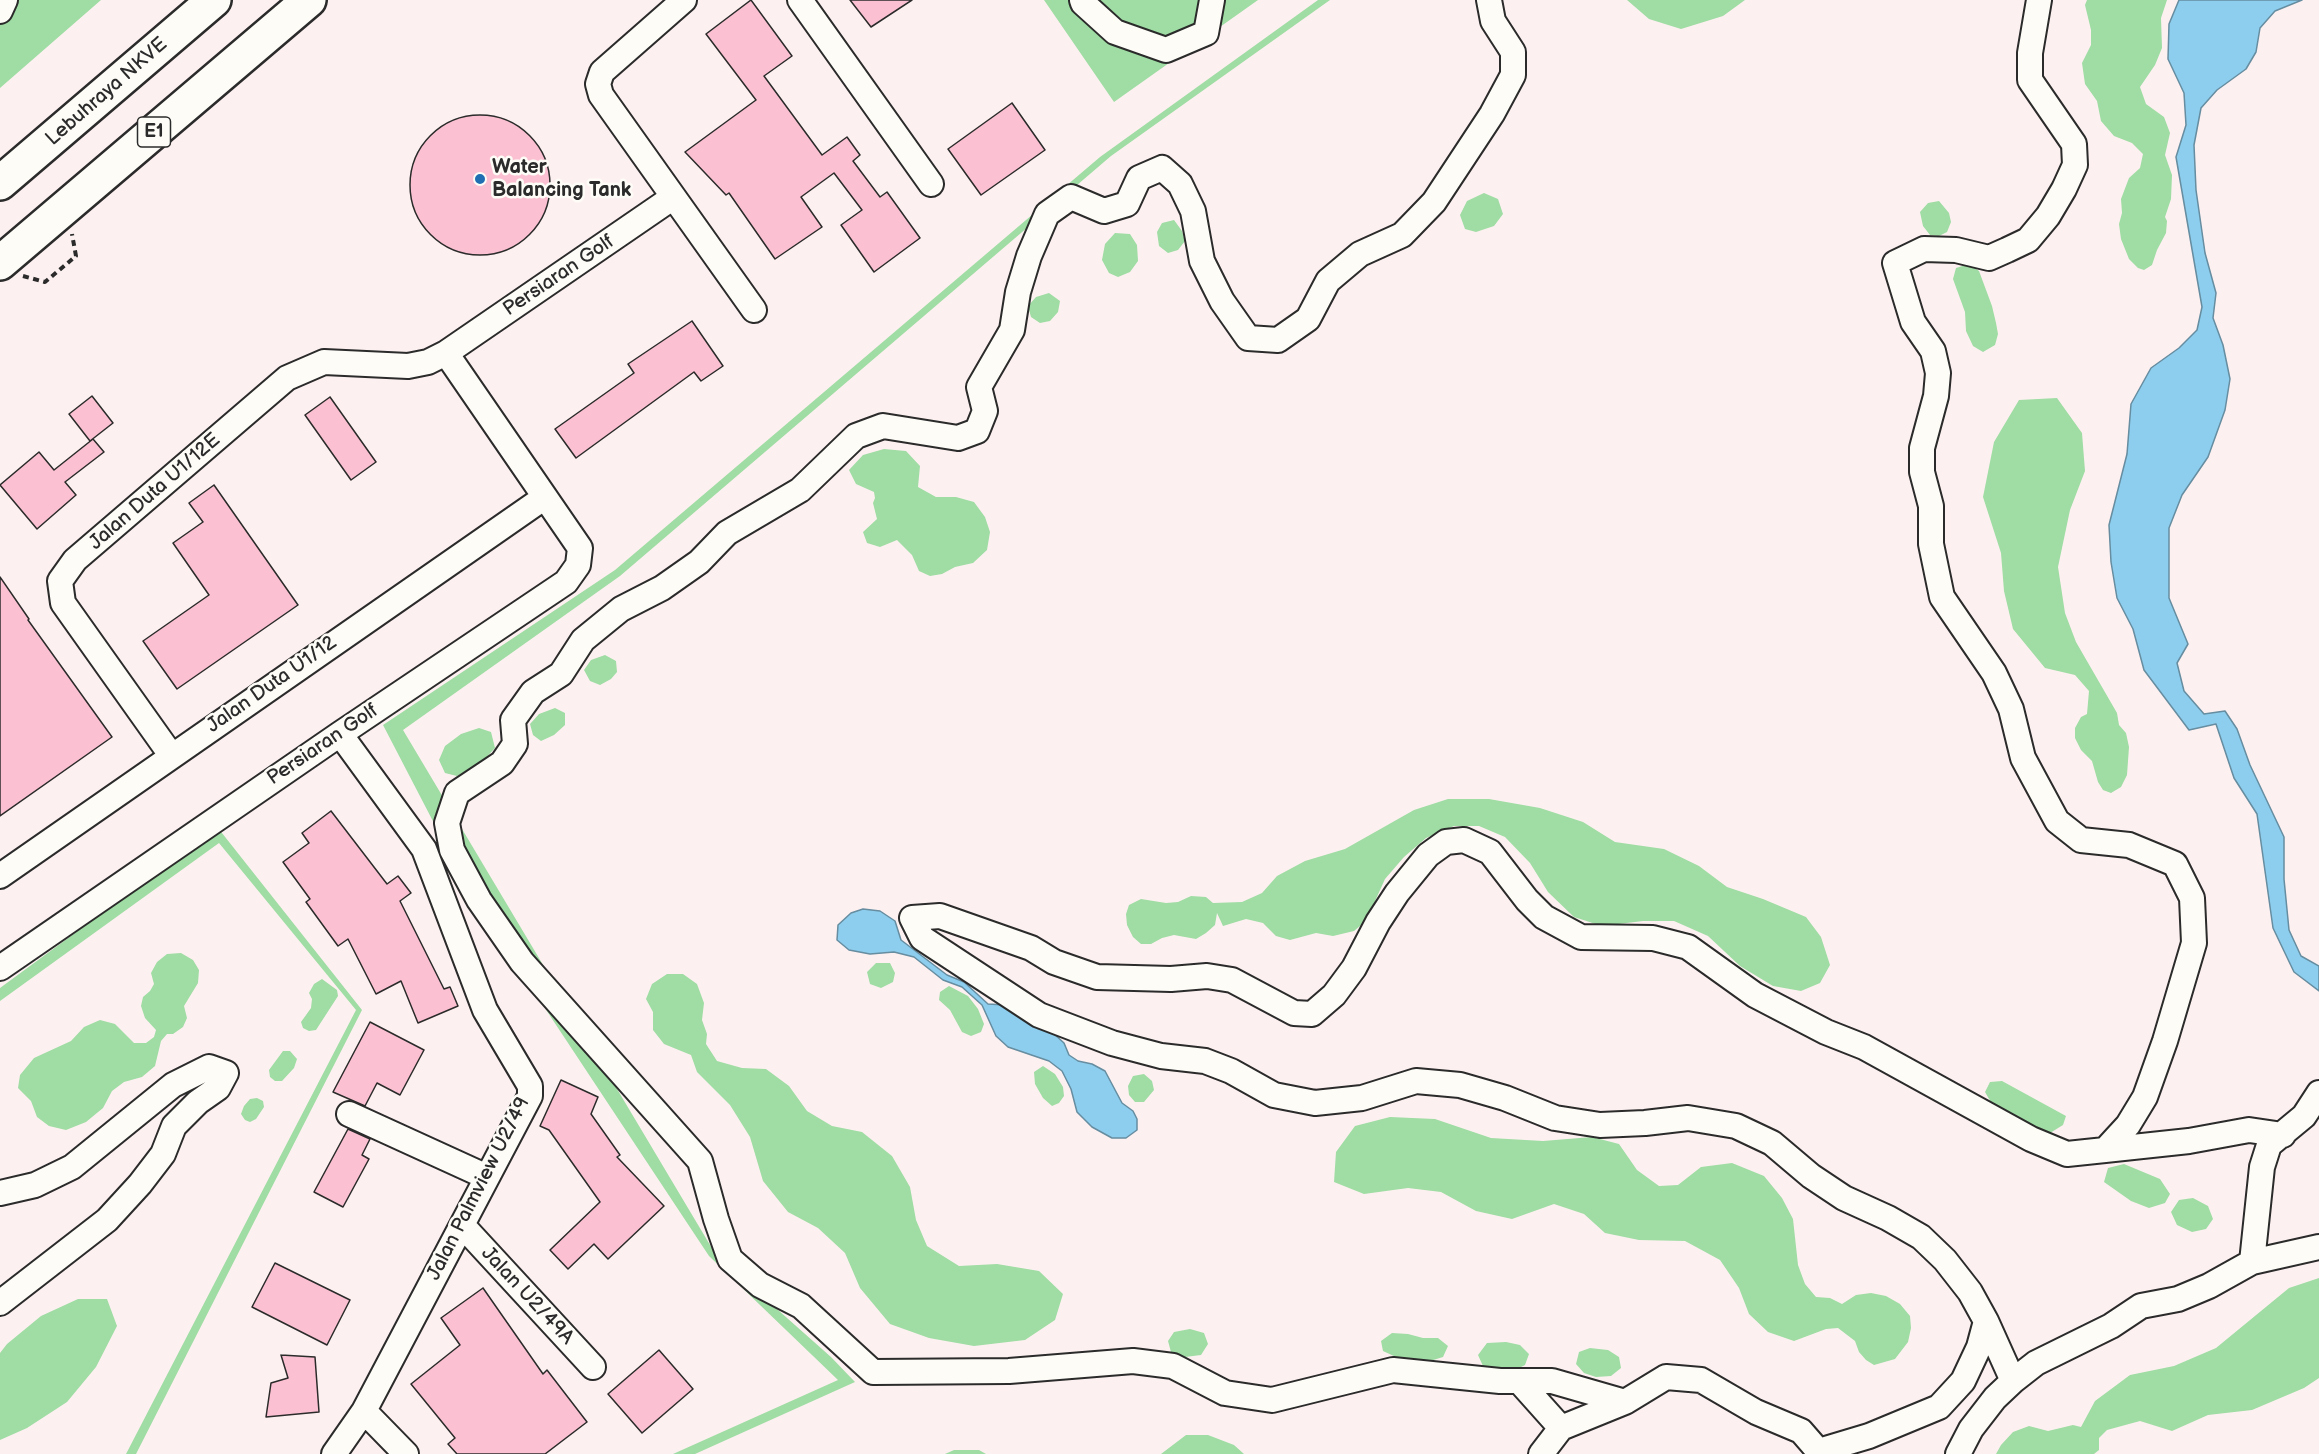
<!DOCTYPE html>
<html>
<head>
<meta charset="utf-8">
<style>
  body { margin:0 }
  canvas { display:block; background:#fdf0f0 }
</style>
</head>
<body>
<canvas width="2319" height="1454"></canvas>
<script>
const ctx = document.querySelector('canvas').getContext('2d');
ctx.lineJoin = 'round';
function paint(path, color) { ctx.fillStyle = color; ctx.fill(path, 'evenodd'); }
const poly = rows => new Path2D(rows.map(r => 'M' + r).join(''));
function stroke(path, color, width, dash) { ctx.strokeStyle = color; ctx.lineWidth = width; ctx.lineCap = dash ? 'butt' : 'round'; ctx.setLineDash(dash || []); ctx.stroke(path); }
function label(font, color, halo, rows, align = 'center') {
  ctx.font = font + ' "Balsamiq Sans",sans-serif'; ctx.lineWidth = 5; ctx.setLineDash([]); ctx.textBaseline = 'middle'; ctx.strokeStyle = halo; ctx.fillStyle = color; for (const [text, x, y, turn = 0] of rows) {
    ctx.save(); ctx.translate(x, y); ctx.rotate((+turn || 0) * Math.PI / 180); ctx.textAlign = isNaN(turn) ? turn : align; if (halo) ctx.strokeText(text, 0, 0); ctx.fillText(text, 0, 0); ctx.restore();
  }
}
paint(poly([
  [0,0,101,0,0,88],
  [1044,0,1258,0,1114,102],
  [1318,0,1330,0,1111,156,620,576,403,730,716,1255,831,1357,855,1382,695,1454,673,1454,838,1380,709,1256,476,904,383,725,615,570,1100,157],
  [1627,0,1745,0,1723,16,1681,29,1649,19],
  [2087,0,2167,0,2161,18,2162,48,2155,65,2140,87,2146,104,2164,117,2170,133,2165,155,2172,175,2171,199,2165,217,2167,221,2166,233,2157,250,2152,265,2144,270,2138,268,2129,259,2121,239,2119,224,2122,213,2121,199,2129,178,2140,168,2143,154,2132,143,2114,136,2101,121,2097,101,2085,84,2082,63,2091,45,2091,30,2085,5],
  [1484,193,1498,199,1503,214,1494,226,1476,232,1465,229,1460,215,1467,201],
  [1939,201,1949,213,1951,222,1947,232,1939,236,1930,235,1923,226,1920,212,1928,203],
  [1174,220,1182,231,1185,241,1178,250,1168,253,1159,246,1157,232,1162,223],
  [1115,233,1130,234,1137,245,1138,261,1130,272,1118,277,1109,273,1102,260,1105,244],
  [1969,264,1979,271,1992,306,1996,323,1998,334,1995,345,1983,352,1973,346,1966,331,1965,312,1953,279,1956,268],
  [1049,293,1060,301,1058,312,1050,321,1040,323,1031,317,1028,306,1036,297],
  [2057,398,2082,433,2085,471,2070,510,2058,567,2065,613,2076,642,2117,713,2119,725,2126,733,2129,747,2127,775,2121,787,2111,793,2103,790,2098,782,2092,761,2081,750,2075,738,2075,728,2081,717,2087,714,2089,691,2075,675,2045,668,2013,629,2004,591,2001,553,1983,497,1994,442,2019,400],
  [884,449,906,451,920,466,918,487,936,497,956,497,974,502,985,517,990,532,987,550,973,563,955,567,942,574,930,576,919,571,912,555,897,540,880,547,867,543,863,532,877,519,873,503,875,498,874,492,856,484,849,470,863,455],
  [605,655,616,661,617,672,611,679,600,685,590,681,584,670,591,660],
  [555,708,565,713,565,725,554,735,541,741,533,735,530,724,539,714],
  [479,728,491,732,495,748,481,763,457,776,445,773,439,760,445,746,461,734],
  [1448,799,1489,799,1540,808,1583,822,1615,842,1664,849,1699,866,1727,887,1763,899,1806,917,1821,937,1830,965,1820,983,1801,991,1773,986,1740,966,1708,936,1674,921,1643,921,1602,926,1574,917,1548,892,1530,863,1505,837,1479,826,1454,826,1426,838,1404,857,1385,879,1366,921,1354,931,1333,936,1316,933,1290,940,1276,936,1263,923,1246,919,1223,926,1217,913,1215,925,1206,933,1196,939,1174,935,1162,938,1151,944,1141,944,1133,937,1127,925,1126,914,1129,905,1141,899,1166,903,1178,902,1191,896,1206,897,1213,903,1242,902,1262,893,1277,876,1305,861,1345,849,1414,810],
  [218,828,362,1010,136,1454,126,1454,356,1010,219,843,0,1001,0,988],
  [181,953,193,960,199,970,198,983,184,1006,187,1018,183,1027,173,1034,167,1034,161,1041,155,1066,142,1077,124,1082,112,1091,103,1108,86,1122,66,1130,49,1126,37,1117,31,1101,18,1088,20,1075,34,1058,71,1041,84,1027,100,1020,115,1024,134,1043,146,1043,154,1037,156,1030,145,1018,141,1006,143,997,150,991,154,984,151,973,157,962,167,954],
  [876,963,890,963,895,973,893,982,881,988,870,984,867,972],
  [667,974,683,974,697,984,704,1003,702,1020,707,1034,706,1044,717,1061,742,1068,766,1069,789,1086,807,1111,832,1126,862,1132,892,1156,910,1187,916,1220,927,1246,959,1266,997,1264,1039,1271,1063,1294,1055,1320,1025,1340,974,1346,929,1338,890,1324,860,1288,845,1253,818,1228,788,1212,763,1181,750,1137,730,1105,697,1072,691,1055,664,1044,653,1030,653,1012,646,999,652,984],
  [322,979,337,990,338,996,316,1030,309,1031,303,1028,301,1022,311,1008,312,999,309,993,314,984],
  [949,986,968,996,978,1009,984,1024,981,1032,971,1036,962,1032,950,1010,939,1000,940,992],
  [283,1051,290,1051,297,1059,294,1068,282,1081,275,1081,270,1077,269,1070],
  [1043,1066,1055,1074,1063,1087,1064,1096,1059,1103,1052,1106,1043,1098,1035,1084,1034,1072],
  [1144,1074,1152,1081,1154,1090,1144,1102,1135,1102,1129,1095,1128,1086,1133,1076],
  [2002,1081,2066,1116,2063,1125,2050,1133,2034,1131,1992,1104,1985,1092,1990,1082],
  [257,1098,263,1101,264,1107,256,1119,250,1122,245,1120,241,1114,244,1106,250,1099],
  [1390,1117,1435,1119,1491,1138,1543,1141,1592,1137,1619,1144,1637,1170,1659,1186,1678,1185,1701,1167,1732,1163,1764,1176,1782,1198,1793,1219,1798,1265,1805,1284,1816,1297,1830,1298,1842,1304,1856,1295,1871,1293,1886,1296,1900,1304,1910,1316,1911,1328,1908,1342,1895,1359,1874,1365,1866,1360,1859,1352,1855,1341,1838,1328,1826,1329,1794,1341,1768,1332,1749,1314,1739,1288,1720,1260,1685,1241,1639,1240,1605,1233,1584,1214,1554,1204,1512,1219,1476,1211,1441,1192,1408,1188,1364,1194,1334,1182,1336,1152,1355,1126],
  [2124,1164,2160,1179,2170,1194,2165,1203,2149,1208,2131,1201,2104,1182,2108,1168],
  [2193,1198,2208,1206,2213,1219,2206,1229,2192,1232,2177,1225,2171,1212,2179,1200],
  [2319,1278,2319,1378,2304,1388,2252,1410,2208,1415,2172,1431,2140,1421,2107,1430,2099,1438,2099,1450,2094,1454,1996,1454,2001,1445,2013,1432,2029,1426,2048,1431,2073,1425,2081,1427,2095,1401,2130,1375,2174,1366,2216,1348,2289,1288],
  [78,1299,107,1299,117,1326,96,1367,67,1402,27,1428,0,1440,0,1353,7,1344,41,1316],
  [1190,1329,1204,1333,1208,1344,1201,1355,1185,1357,1171,1352,1168,1341,1174,1332],
  [1392,1333,1408,1334,1423,1338,1438,1338,1448,1346,1443,1357,1430,1361,1396,1357,1383,1351,1381,1341],
  [1506,1342,1520,1345,1529,1354,1525,1365,1513,1371,1497,1372,1483,1366,1478,1355,1487,1343],
  [1590,1348,1608,1350,1619,1357,1621,1368,1611,1376,1596,1377,1584,1373,1576,1364,1579,1352],
  [1186,1435,1208,1435,1234,1445,1244,1454,1161,1454],
  [954,1450,979,1450,986,1454,945,1454]
]), '#9fdda4');
const water = poly([
  [2179,0,2302,0,2275,11,2260,28,2256,52,2246,69,2217,90,2201,108,2194,145,2196,190,2205,253,2216,293,2213,318,2223,345,2230,379,2225,410,2208,457,2182,495,2169,528,2169,598,2188,644,2177,663,2184,691,2204,714,2225,711,2237,729,2250,765,2284,837,2284,879,2289,930,2301,956,2319,966,2319,991,2294,972,2273,928,2257,814,2234,778,2216,724,2189,730,2144,670,2133,629,2117,598,2111,562,2109,525,2127,454,2131,404,2151,368,2179,348,2197,330,2202,307,2176,157,2186,125,2184,93,2168,59,2169,24,2179,0],
  [863,909,880,911,895,921,901,940,947,975,964,982,988,1004,1005,1005,1022,1014,1038,1028,1053,1033,1064,1043,1069,1055,1078,1061,1092,1064,1105,1071,1122,1103,1133,1111,1137,1119,1137,1130,1126,1138,1112,1138,1092,1127,1077,1112,1071,1089,1062,1071,1049,1061,1008,1047,996,1036,982,1005,962,987,943,980,914,957,894,952,870,954,849,950,837,940,838,925,851,913,863,909]
]);
paint(water, '#8dceee');
stroke(water, '#668da0', 1.5);
const building = poly([
  [751,0,792,56,764,76,822,155,847,137,860,155,853,161,880,197,887,192,920,238,874,272,841,225,862,210,834,173,801,197,822,227,775,259,729,193,726,195,685,152,756,100,706,34,751,0],
  [850,0,912,0,871,27,850,0],
  [1012,103,1045,150,981,195,948,149,1012,103],
  '410 185a70 70 0 1 1 140 0a70 70 0 1 1-140 0Z',
  [692,321,723,366,701,381,694,372,576,458,555,429,634,373,628,364,692,321],
  [92,396,113,423,90,441,69,414,92,396],
  [330,397,376,462,351,480,305,415,330,397],
  [93,439,104,452,65,482,76,495,37,529,0,485,39,452,54,470,93,439],
  [214,485,298,605,177,689,143,641,209,595,173,543,203,522,189,503,214,485],
  [0,577,29,619,28,620,112,737,0,816,0,577],
  [331,811,387,884,398,876,411,893,400,901,444,989,450,987,458,1006,418,1023,401,981,376,994,348,939,338,946,306,902,310,899,283,862,309,843,302,833,331,811],
  [370,1022,424,1050,400,1095,377,1083,365,1106,333,1092,370,1022],
  [561,1080,598,1097,591,1114,620,1155,617,1157,664,1206,608,1259,594,1244,568,1269,550,1250,600,1202,549,1130,540,1126,561,1080],
  [348,1129,370,1139,362,1155,369,1159,343,1207,314,1192,348,1129],
  [275,1263,350,1300,327,1345,252,1307,275,1263],
  [483,1288,543,1374,547,1370,587,1422,545,1454,457,1454,448,1444,455,1438,411,1384,460,1345,441,1318,483,1288],
  [659,1350,693,1389,642,1433,608,1394,659,1350],
  [281,1355,315,1357,319,1412,266,1417,271,1383,288,1378,281,1355]
]);
paint(building, '#fbc1d2');
stroke(building, '#2b2b2b', 1.5);
const minor = poly([
  [684,0,602,72,598,84,601,95,754,310],
  [800,0,931,184],
  [1082,0,1083,3,1115,32,1166,50,1206,33,1212,0],
  [1489,0,1493,21,1513,52,1513,75,1492,114,1434,202,1402,235,1360,254,1328,281,1308,319,1278,340,1248,338,1222,301,1202,261,1193,211,1180,184,1162,168,1139,178,1127,204,1104,211,1071,197,1047,214,1029,256,1018,292,1012,330,979,387,985,411,977,431,958,438,883,426,856,436,800,490,727,533,699,562,662,588,621,609,583,640,561,674,533,692,513,720,515,744,502,763,457,793,447,823,452,850,479,900,522,962,700,1161,716,1219,730,1259,760,1285,801,1306,873,1372,1009,1371,1133,1361,1173,1366,1225,1393,1272,1400,1393,1370,1500,1381,1552,1381,1625,1402,1666,1377,1701,1380,1756,1412,1801,1431,1821,1454],
  [0,11,5,0],
  [171,755,63,603,60,581,75,560,287,378,324,362,408,366,428,362,446,353,672,198],
  [0,876,545,497],
  [0,968,340,734,566,582,578,565,580,548,446,353],
  [349,1114,487,1177],
  [2105,1150,2189,1141,2249,1130,2283,1135],
  [0,1193,35,1185,72,1167,173,1085,209,1067,226,1073,218,1088,198,1102,174,1126,163,1154,140,1184,107,1220,0,1303],
  [462,1225,593,1367],
  [2252,1262,2262,1167,2269,1145,2304,1116,2319,1093],
  [1986,1321,2013,1381],
  [1519,1381,1561,1428],
  [364,1411,406,1454],
  [1819,1451,1869,1436,1939,1407,1963,1381,1979,1347,1986,1321,1970,1292,1945,1260,1921,1237,1888,1218,1844,1198,1811,1176,1772,1143,1736,1126,1688,1118,1645,1123,1600,1125,1555,1118,1505,1098,1460,1085,1416,1081,1362,1098,1315,1103,1274,1095,1231,1071,1205,1061,1161,1056,1112,1043,1039,1015,922,938,912,918,940,916,1031,948,1054,962,1097,977,1171,979,1207,976,1232,980,1294,1013,1312,1014,1334,995,1354,968,1378,922,1397,893,1428,855,1446,842,1464,840,1490,852,1527,900,1544,917,1581,937,1653,938,1688,947,1755,995,1826,1032,1864,1047,2031,1139,2067,1154,2105,1150,2128,1125,2145,1097,2165,1041,2194,943,2192,898,2175,864,2129,845,2081,840,2057,821,2023,758,2011,709,1994,673,1942,597,1931,544,1931,506,1922,472,1922,448,1936,396,1938,373,1933,351,1913,322,1895,263,1924,249,1956,250,1989,258,2007,250,2028,240,2048,216,2064,189,2075,165,2074,144,2030,80,2030,53,2039,0],
  [334,1454,364,1411,530,1096,530,1086,485,1010,424,849,340,734],
  [1541,1454,1561,1428,1625,1402],
  [1958,1454,1971,1429,1995,1398,2013,1381,2036,1363,2111,1326,2141,1306,2178,1299,2209,1286,2252,1262,2319,1247]
]);
const highway = poly([
  [0,183,214,0],
  [0,263,309,0]
]);
stroke(minor, '#2b2b2b', 28);
stroke(highway, '#2b2b2b', 38);
stroke(poly([
  [23,276,45,282,76,256,72,234]
]), '#2b2b2b', 4, [6, 4.5]);
stroke(minor, '#fdfcf7', 24);
stroke(highway, '#fdfcf7', 33);
for (const [x, y, r, color] of [
  [480,179,6,"#1f6fb2"]
]) { const dot = new Path2D(); dot.arc(x, y, r, 0, 2 * Math.PI); ctx.fillStyle = color; ctx.fill(dot); stroke(dot, '#fdfcf7', 2); }
for (const [x, y, w] of [
  [154,132,33]
]) { const box = new Path2D(); box.roundRect(x - w / 2, y - 15, w, 30, 4.5); ctx.fillStyle = '#fdfcf7'; ctx.fill(box); stroke(box, '#2b2b2b', 1.5); }
label('bold 18px', '#2b2b2b', null, [
  ["E1",154,132]
]);
label('20px', '#2b2b2b', '#fdfcf7', [
  ["Lebuhraya NKVE",107,92,-41],
  ["Persiaran Golf",559,276,-34],
  ["Jalan Duta U1/12E",155,492,-41],
  ["Jalan Duta U1/12",272,685,-35],
  ["Persiaran Golf",323,745,-34],
  ["Jalan Palmview U2/49",479,1189,-63],
  ["Jalan U2/49A",527,1296,47]
]);
label('bold 20px', '#2b2b2b', '#fdfcf7', [
  ["Water",492,168],
  ["Balancing Tank",492,191]
], 'left');
</script>
</body>
</html>
